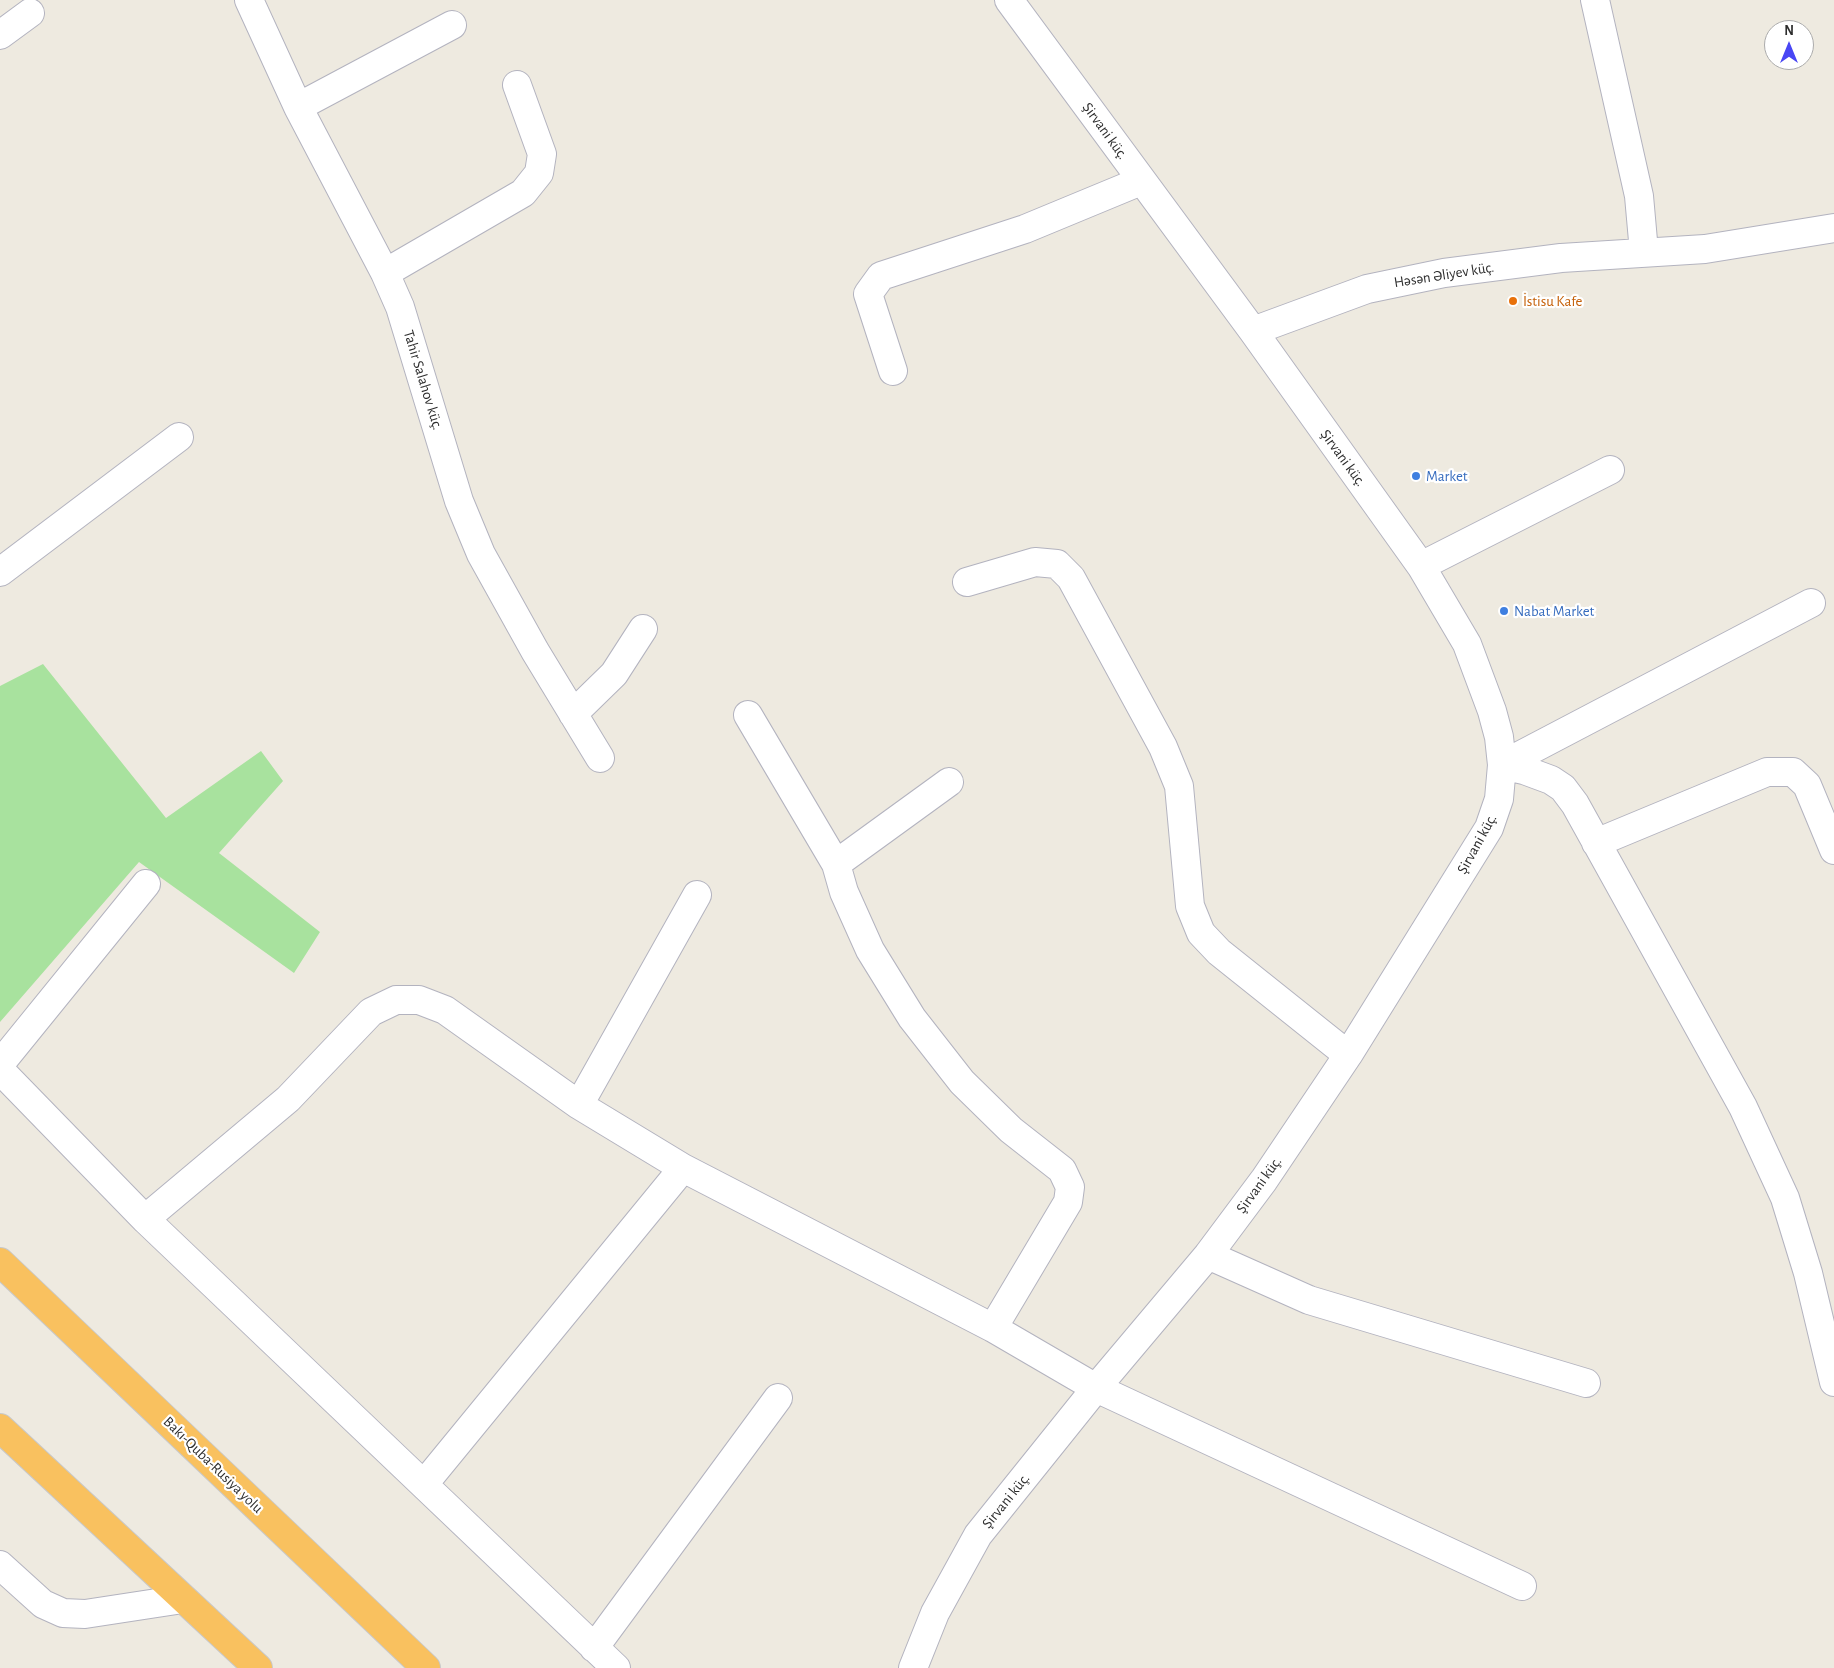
<!DOCTYPE html>
<html>
<head>
<meta charset="utf-8">
<style>
  body { margin:0 }
  #map { position:relative; width:1834px; height:1668px; overflow:hidden; background:#eeeae0; font-family:"Alegreya Sans",sans-serif }
  canvas { display:block }
  .north { position:absolute; left:1764px; top:20px; width:50px; height:50px; box-sizing:border-box; background:#fff; border:1px solid #ababab; border-radius:50%; rotate:0deg; font-size:14px; font-weight:700; line-height:20px; text-align:center; color:#2d2d2d }
  .north::after { content:''; display:block; margin:auto; width:18px; height:22px; background:#4946f4; clip-path:polygon(50% 0,100% 100%,50% 72%,0 100%) }
</style>
</head>
<body>
<div id="map">
<canvas width="1834" height="1668"></canvas>
<div class="north">N</div>
</div>
<script>
const ctx = document.querySelector('canvas').getContext('2d');
ctx.lineJoin = 'round';
function paint(path, color) { ctx.fillStyle = color; ctx.fill(path, 'evenodd'); }
const poly = rows => new Path2D(rows.map(r => 'M' + r).join(''));
function stroke(path, color, width, dash) { ctx.strokeStyle = color; ctx.lineWidth = width; ctx.lineCap = dash ? 'butt' : 'round'; ctx.setLineDash(dash || []); ctx.stroke(path); }
function label(font, color, halo, rows, align = 'center') {
  ctx.font = font + ' "Alegreya Sans",sans-serif'; ctx.lineWidth = 4.5; ctx.setLineDash([]); ctx.textBaseline = 'middle'; ctx.strokeStyle = halo; ctx.fillStyle = color; for (const [text, x, y, turn = 0] of rows) {
    ctx.save(); ctx.translate(x, y); ctx.rotate((+turn || 0) * Math.PI / 180); ctx.textAlign = isNaN(turn) ? turn : align; if (halo) ctx.strokeText(text, 0, 0); ctx.fillText(text, 0, 0); ctx.restore();
  }
}
paint(poly([
  [43,664,166,818,261,751,283,781,219,853,320,932,294,973,139,862,0,1022,0,686]
]), '#a8e29e');
const minor = poly([
  [249,0,298,107,385,273,400,307,459,501,481,554,535,651,600,758],
  [1595,0,1639,196,1644,252],
  [0,35,30,13],
  [298,107,452,25],
  [385,273,523,193,539,173,542,154,517,85],
  [1253,331,1367,289,1444,273,1561,258,1705,249,1834,228],
  [893,371,868,294,881,276,1025,229,1141,181],
  [1421,566,1610,470],
  [0,572,179,437],
  [967,582,1035,562,1057,564,1071,578,1163,747,1179,786,1190,906,1201,933,1219,952,1348,1055],
  [573,714,614,674,643,629],
  [748,715,836,864],
  [1502,765,1524,770,1551,780,1563,788,1575,804,1743,1107,1785,1198,1808,1273,1834,1382],
  [1502,765,1811,603],
  [949,782,836,864,844,892,870,950,912,1018,962,1082,1011,1130,1062,1170,1070,1187,1068,1202,993,1328],
  [1596,843,1767,772,1793,772,1807,785,1834,850],
  [0,1064,146,884],
  [0,1070,145,1219,616,1668],
  [579,1105,697,895],
  [145,1219,288,1099,371,1012,396,1000,419,1000,445,1010,579,1105,683,1168,993,1328,1096,1388,1522,1586],
  [1208,1255,1309,1300,1586,1383],
  [424,1484,683,1168],
  [0,1565,43,1604,63,1613,85,1614,183,1599],
  [594,1648,778,1398],
  [913,1668,935,1613,978,1535,1096,1388,1208,1255,1264,1180,1348,1055,1489,828,1499,799,1502,765,1499,737,1492,711,1467,644,1421,566,1253,331,1009,0]
]);
const highway = poly([
  [0,1262,426,1668],
  [0,1428,258,1668]
]);
stroke(minor, '#b3b3bf', 30);
stroke(highway, '#c8c8c8', 30);
stroke(minor, '#fff', 28);
stroke(highway, '#f9c15f', 28);
for (const [x, y, r, color] of [
  [1513,301,5,"#e8710a"],
  [1416,476,5,"#3f7fe0"],
  [1504,611,5,"#3f7fe0"]
]) { const dot = new Path2D(); dot.arc(x, y, r, 0, 2 * Math.PI); ctx.fillStyle = color; ctx.fill(dot); stroke(dot, '#fff', 2); }
label('15px', '#2d2d2d', '#fff', [
  ["Şirvani küç.",1105,131,54],
  ["Həsən Əliyev küç.",1444,275,-9],
  ["Tahir Salahov küç.",423,380,73],
  ["Şirvani küç.",1343,458,54],
  ["Şirvani küç.",1477,844,-61],
  ["Şirvani küç.",1259,1185,-54],
  ["Bakı-Quba-Rusiya yolu",213,1465,44],
  ["Şirvani küç.",1006,1501,-51]
]);
label('15px', '#c56008', '#fff', [
  ["İstisu Kafe",1523,301]
], 'left');
label('15px', '#366cbe', '#fff', [
  ["Market",1426,476],
  ["Nabat Market",1514,611]
], 'left');
</script>
</body>
</html>
